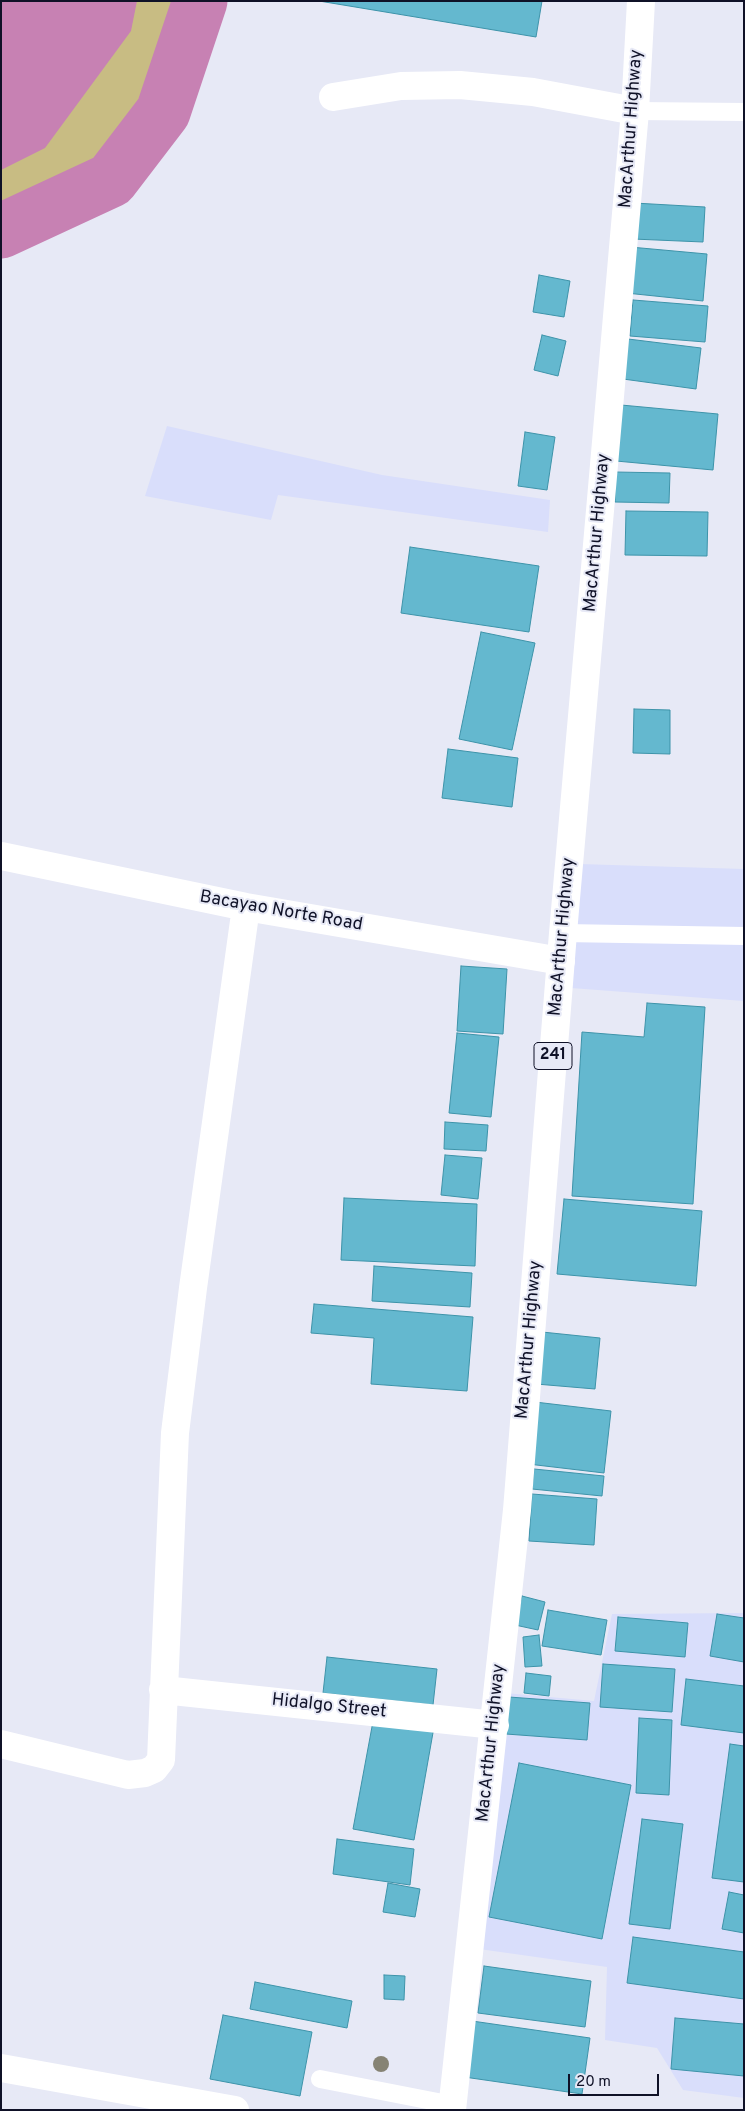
<!DOCTYPE html>
<html>
<head>
<meta charset="utf-8">
<style>
  body { margin:0 }
  #map { position:relative; width:745px; height:2111px; overflow:hidden; background:#e7e9f6; font-family:Overpass,sans-serif }
  canvas { display:block }
  .frame { position:absolute; inset:0; border:2px solid #0f1127; pointer-events:none }
  .scale { position:absolute; left:568px; top:2074px; width:91px; height:22px; box-sizing:border-box; border:2px solid #0f1127; border-top:0; padding-left:6px; font-size:15px; line-height:18px; white-space:nowrap; color:#0f1127; -webkit-text-stroke:4px #e7e9f6; paint-order:stroke }
</style>
</head>
<body>
<div id="map">
<canvas width="745" height="2111"></canvas>
<div class="frame"></div>
<div class="scale">20 m</div>
</div>
<script>
const ctx = document.querySelector('canvas').getContext('2d');
ctx.lineJoin = 'round';
function paint(path, color) { ctx.fillStyle = color; ctx.fill(path, 'evenodd'); }
const poly = rows => new Path2D(rows.map(r => 'M' + r).join(''));
function stroke(path, color, width, dash) { ctx.strokeStyle = color; ctx.lineWidth = width; ctx.lineCap = dash ? 'butt' : 'round'; ctx.setLineDash(dash || []); ctx.stroke(path); }
function label(font, color, halo, rows, align = 'center') {
  ctx.font = font + ' Overpass,sans-serif'; ctx.lineWidth = 4; ctx.setLineDash([]); ctx.textBaseline = 'middle'; ctx.strokeStyle = halo; ctx.fillStyle = color; for (const [text, x, y, turn = 0] of rows) {
    ctx.save(); ctx.translate(x, y); ctx.rotate((+turn || 0) * Math.PI / 180); ctx.textAlign = isNaN(turn) ? turn : align; if (halo) ctx.strokeText(text, 0, 0); ctx.fillText(text, 0, 0); ctx.restore();
  }
}
paint(poly([
  [167,426,382,475,550,500,548,532,278,495,271,520,145,496],
  [579,864,744,869,744,1001,571,988],
  [744,1613,744,2098,683,2090,657,2048,605,2040,607,1967,472,1948,505,1693,594,1701,612,1614]
]), '#d9defb');
paint(poly([
  [1,1,200,1,163,112,96,187,1,231]
]), '#c8bc83');
paint(poly([
  [1,1,137,1,131,31,45,148,1,170]
]), '#c781b3');
stroke(poly([
  [1,231,111,180,163,112,200,1]
]), '#c781b3', 55);
const building = poly([
  [319,1,542,1,536,37,319,1],
  [634,203,705,207,703,242,633,239,634,203],
  [630,247,707,254,703,301,626,293,630,247],
  [539,275,570,281,564,317,533,312,539,275],
  [633,300,708,306,705,342,630,336,633,300],
  [542,335,566,341,558,376,534,370,542,335],
  [628,339,701,348,696,389,623,379,628,339],
  [621,405,718,414,713,470,616,461,621,405],
  [525,432,555,437,547,490,518,486,525,432],
  [615,472,670,473,669,503,615,502,615,472],
  [626,511,708,512,707,556,625,555,626,511],
  [410,547,539,566,529,632,401,613,410,547],
  [481,632,535,643,512,750,459,739,481,632],
  [634,709,670,710,670,754,633,753,634,709],
  [448,749,518,758,512,807,442,798,448,749],
  [461,966,507,969,503,1034,457,1031,461,966],
  [647,1003,705,1007,693,1204,572,1196,582,1032,644,1037,647,1003],
  [457,1033,499,1037,491,1117,449,1113,457,1033],
  [445,1122,488,1125,486,1151,444,1149,445,1122],
  [445,1155,482,1158,478,1199,441,1195,445,1155],
  [344,1198,477,1204,475,1266,341,1260,344,1198],
  [564,1199,702,1211,696,1286,557,1274,564,1199],
  [374,1266,472,1273,470,1307,372,1301,374,1266],
  [314,1304,473,1317,467,1391,371,1384,374,1338,311,1333,314,1304],
  [542,1332,600,1338,595,1389,536,1384,542,1332],
  [535,1402,611,1411,604,1473,528,1464,535,1402],
  [534,1469,604,1476,602,1496,532,1489,534,1469],
  [532,1494,597,1499,594,1545,529,1541,532,1494],
  [522,1596,545,1602,538,1630,515,1625,522,1596],
  [548,1610,607,1620,601,1655,542,1646,548,1610],
  [717,1614,744,1618,744,1662,710,1656,717,1614],
  [618,1617,688,1623,685,1657,615,1651,618,1617],
  [539,1635,542,1666,525,1667,523,1637,539,1635],
  [327,1657,437,1669,433,1705,323,1693,327,1657],
  [603,1664,675,1669,672,1712,600,1707,603,1664],
  [526,1673,551,1676,549,1696,524,1693,526,1673],
  [686,1679,744,1686,744,1733,681,1725,686,1679],
  [509,1697,590,1703,587,1740,506,1734,509,1697],
  [374,1716,434,1727,414,1840,353,1829,374,1716],
  [639,1718,672,1720,669,1795,636,1793,639,1718],
  [730,1744,744,1746,744,1882,712,1878,730,1744],
  [519,1763,631,1785,602,1939,489,1917,519,1763],
  [642,1819,683,1824,670,1929,629,1924,642,1819],
  [337,1839,414,1849,410,1885,333,1874,337,1839],
  [388,1883,420,1889,415,1917,383,1912,388,1883],
  [729,1892,744,1895,744,1933,722,1929,729,1892],
  [633,1937,744,1952,744,1999,627,1983,633,1937],
  [484,1966,591,1981,585,2027,478,2013,484,1966],
  [384,1975,405,1976,404,2000,384,1999,384,1975],
  [255,1982,352,2001,347,2028,250,2009,255,1982],
  [223,2015,312,2032,300,2096,210,2079,223,2015],
  [675,2018,744,2024,744,2076,671,2069,675,2018],
  [472,2021,590,2038,582,2094,464,2077,472,2021]
]);
paint(building, '#64b8cf');
stroke(building, '#3d93a9', 1);
stroke(poly([
  [635,111,744,112],
  [563,933,744,936],
  [320,2079,453,2105]
]), '#fff', 18);
stroke(poly([
  [333,97,401,86,460,85,533,92,635,111],
  [1,856,246,907,561,961],
  [163,1690,495,1725],
  [1,1744,128,1775,145,1773,154,1769,161,1760,175,1433,193,1288,246,907],
  [1,2068,235,2110]
]), '#fff', 28);
stroke(poly([
  [452,2110,517,1510,563,933,635,111,641,1]
]), '#fff', 28);
ctx.fillStyle = '#868374';
for (const [x, y] of [
  [381,2064]
]) { ctx.beginPath(); ctx.arc(x, y, 8, 0, 2 * Math.PI); ctx.fill(); }
for (const [x, y, w] of [
  [553,1056,38]
]) { const box = new Path2D(); box.roundRect(x - w / 2, y - 13.5, w, 27, 4); ctx.fillStyle = '#e7e9f6'; ctx.fill(box); stroke(box, '#0f1127', 1); }
label('bold 16px', '#0f1127', null, [
  ["241",553,1056]
]);
label('18px', '#0f1127', '#e7e9f6', [
  ["MacArthur Highway",632,129,-86],
  ["MacArthur Highway",598,533,-85],
  ["Bacayao Norte Road",281,912,10],
  ["MacArthur Highway",563,937,-85],
  ["MacArthur Highway",530,1340,-85],
  ["Hidalgo Street",329,1707,6],
  ["MacArthur Highway",492,1743,-84]
]);
</script>
</body>
</html>
